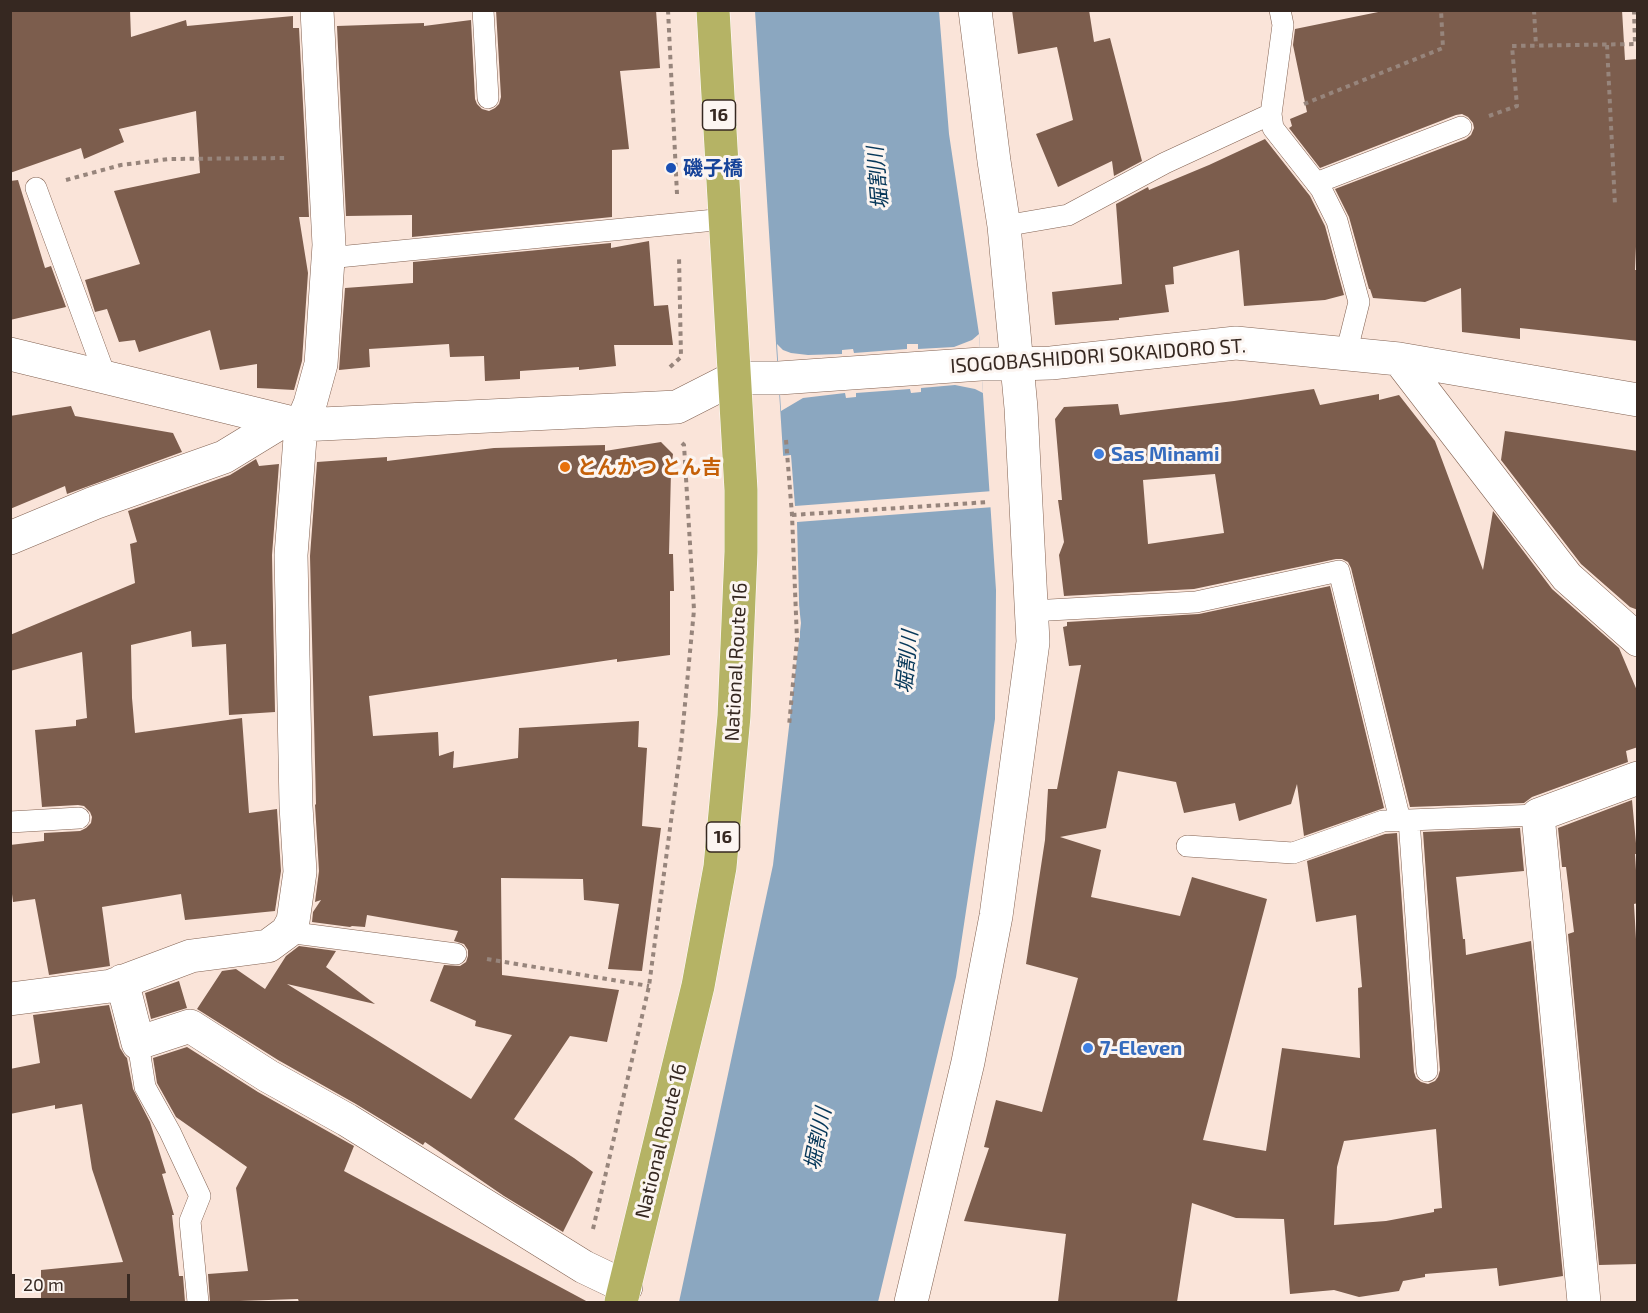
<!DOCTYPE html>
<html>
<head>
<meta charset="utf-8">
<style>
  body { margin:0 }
  #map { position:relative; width:1648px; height:1313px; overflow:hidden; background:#fae4d9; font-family:"Exo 2",sans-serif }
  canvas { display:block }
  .frame { position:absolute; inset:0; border:12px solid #362821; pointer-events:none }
  .scale { position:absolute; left:12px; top:1274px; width:118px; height:27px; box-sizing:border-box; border:3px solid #362821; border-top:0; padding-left:8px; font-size:18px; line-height:21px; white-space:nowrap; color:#362821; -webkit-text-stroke:4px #fcf5f1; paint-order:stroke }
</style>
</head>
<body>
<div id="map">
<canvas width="1648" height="1313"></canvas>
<div class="frame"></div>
<div class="scale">20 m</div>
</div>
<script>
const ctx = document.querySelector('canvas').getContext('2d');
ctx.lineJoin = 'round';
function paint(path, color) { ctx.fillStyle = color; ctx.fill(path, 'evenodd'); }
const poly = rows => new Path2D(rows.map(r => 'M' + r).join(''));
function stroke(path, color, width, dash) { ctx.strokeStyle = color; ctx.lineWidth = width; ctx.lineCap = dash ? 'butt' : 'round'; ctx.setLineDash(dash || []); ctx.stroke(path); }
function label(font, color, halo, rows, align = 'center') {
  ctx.font = font + ' "Exo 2","Noto Sans JP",sans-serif'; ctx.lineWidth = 6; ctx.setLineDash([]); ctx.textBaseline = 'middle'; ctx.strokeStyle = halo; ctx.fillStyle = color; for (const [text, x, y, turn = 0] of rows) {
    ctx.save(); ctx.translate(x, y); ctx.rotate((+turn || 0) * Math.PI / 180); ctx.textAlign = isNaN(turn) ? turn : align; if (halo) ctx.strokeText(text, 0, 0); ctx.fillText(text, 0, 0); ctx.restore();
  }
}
paint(poly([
  [755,11,939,11,949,134,979,334,996,590,995,719,956,977,878,1302,679,1302,773,865,801,623,785,485]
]), '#8ba7c0');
paint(poly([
  [979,334,983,393,975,389,955,385,921,388,921,392,911,393,910,389,856,393,856,397,846,398,845,393,803,398,781,411,777,344,783,350,791,353,808,355,842,354,842,350,853,349,854,353,907,349,907,344,918,344,918,349,954,347,972,340],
  [791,455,795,506,993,491,994,507,797,522,800,638,796,639,798,623,788,533,782,456]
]), '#fae4d9');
paint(poly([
  [10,10,130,10,131,37,186,20,187,26,293,16,293,28,299,28,309,217,299,217,308,273,302,361,294,390,257,388,257,364,220,370,210,330,139,352,135,340,119,342,107,309,95,312,85,280,140,264,114,191,200,173,196,111,119,129,124,142,84,159,81,148,10,173],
  [496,10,656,10,660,68,620,71,629,149,612,150,612,217,412,237,412,215,346,216,337,26,424,23,424,26,471,20,475,99,477,104,482,109,489,111,495,108,499,104,501,97],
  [1012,10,1089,10,1094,42,1110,38,1142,161,1114,176,1112,161,1058,187,1036,134,1073,120,1057,47,1018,54],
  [1388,10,1622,10,1625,60,1638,59,1638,200,1635,270,1638,270,1638,341,1520,328,1520,339,1462,332,1461,288,1425,302,1373,298,1370,289,1369,289,1349,217,1335,189,1466,139,1471,135,1474,128,1473,123,1468,117,1462,114,1456,115,1320,168,1289,128,1292,126,1290,119,1307,112,1293,45,1295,29],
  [1265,139,1310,196,1325,226,1344,295,1325,300,1244,306,1239,250,1173,267,1174,284,1165,285,1169,312,1119,318,1119,320,1055,325,1052,292,1122,284,1116,204,1148,187,1149,190,1209,165],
  [18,180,45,268,51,266,66,307,10,320,10,181],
  [649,241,654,306,668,305,673,345,614,345,616,366,579,370,579,367,520,371,520,379,485,381,484,356,450,357,449,344,369,349,370,367,339,370,345,288,413,283,413,262,611,243,611,248],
  [1314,389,1320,405,1379,394,1379,400,1399,395,1435,441,1483,570,1493,511,1552,589,1619,648,1638,693,1638,747,1626,751,1628,762,1532,797,1524,803,1410,807,1351,568,1348,562,1342,559,1336,559,1194,589,1064,596,1059,555,1064,542,1058,500,1062,500,1055,419,1064,407,1118,404,1120,415,1234,401],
  [1215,474,1224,533,1148,544,1143,480],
  [71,406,75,416,173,433,182,452,67,494,65,486,10,509,10,416],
  [1505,431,1638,451,1638,610,1630,607,1581,564,1501,460],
  [661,442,673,454,671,471,669,554,673,554,674,591,670,591,670,655,617,662,617,659,369,696,373,736,438,732,439,756,454,751,453,768,518,758,519,728,639,721,638,747,647,748,642,826,661,828,642,971,608,969,619,904,584,900,583,879,501,878,502,975,619,990,607,1042,570,1036,514,1119,574,1158,593,1172,563,1232,504,1196,425,1142,423,1145,356,1104,278,1060,197,1009,222,971,236,969,265,989,286,956,299,946,336,951,326,967,375,1004,287,984,471,1099,512,1035,475,1026,476,1021,430,1001,444,965,460,966,466,962,468,956,468,950,464,944,454,941,458,931,367,915,365,927,352,926,350,927,312,922,313,912,321,900,315,902,319,871,315,805,316,804,310,556,317,462,387,457,387,461,494,448,605,445,605,451],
  [256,459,259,466,279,464,272,555,275,712,229,715,226,644,192,647,191,631,131,645,132,698,135,733,242,718,249,813,277,809,281,871,275,911,185,920,181,894,102,907,110,966,49,975,35,899,13,902,10,878,10,845,44,841,44,833,80,831,86,828,91,823,92,817,90,812,84,806,78,805,42,807,35,730,76,726,76,720,87,718,82,652,10,671,10,635,135,583,130,544,137,542,128,511,230,475],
  [1330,586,1384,808,1304,836,1297,784,1291,804,1239,821,1235,803,1184,813,1176,782,1118,771,1106,828,1060,837,1101,850,1091,897,1180,916,1192,877,1267,899,1203,1140,1266,1151,1282,1048,1360,1058,1358,988,1362,987,1356,915,1316,922,1307,861,1385,834,1397,833,1414,1072,1416,1078,1421,1082,1428,1084,1435,1081,1438,1077,1440,1070,1423,832,1520,828,1524,871,1456,877,1463,939,1465,939,1466,955,1531,941,1563,1276,1499,1286,1497,1268,1425,1274,1425,1277,1403,1281,1399,1291,1359,1297,1334,1290,1290,1294,1284,1219,1236,1218,1192,1203,1177,1302,1058,1302,1066,1234,964,1221,989,1148,984,1147,996,1100,1042,1112,1078,978,1026,964,1045,840,1048,789,1057,789,1081,665,1069,666,1063,627,1067,626,1067,622,1199,614],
  [1436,1129,1442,1208,1434,1209,1434,1212,1386,1221,1334,1225,1337,1167,1344,1141],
  [1632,800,1637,854,1635,854,1638,903,1634,904,1638,974,1638,1264,1599,1265,1568,934,1574,932,1566,867,1562,867,1558,828],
  [179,981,187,1008,151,1019,145,993],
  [109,1005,120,1048,125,1056,127,1058,133,1089,150,1122,166,1173,162,1174,174,1215,172,1215,179,1276,183,1276,185,1302,41,1302,41,1270,123,1262,92,1169,82,1104,55,1109,55,1105,10,1114,10,1069,40,1063,33,1015],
  [187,1047,258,1092,354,1146,344,1171,588,1302,299,1302,298,1299,210,1302,208,1274,248,1271,236,1188,247,1167,176,1117,157,1083,153,1058]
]), '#7c5d4d');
const lane = poly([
  [483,10,488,98],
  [1280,10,1283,25,1271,114,1273,128,1321,189,1337,221,1359,302,1346,354],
  [1316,183,1461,127],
  [36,188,106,378],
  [1004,226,1068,215,1165,163,1271,114],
  [328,258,725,219],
  [1031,611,1196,602,1339,571,1400,820],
  [1409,820,1427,1071],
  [10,822,79,818],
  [1187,846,1293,853,1383,821,1538,815],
  [287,932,456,954],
  [138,1043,145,1087,170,1132,200,1196,190,1221,198,1302]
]);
const street = poly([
  [10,354,301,425,677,407,734,378],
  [1399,359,1567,577,1638,640],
  [1016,364,1051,363,1236,343,1399,359,1638,400],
  [10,538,94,503,224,457,283,421],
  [122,981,138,1043,190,1026,268,1076,347,1120,584,1267,626,1287],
  [10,999,111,986,191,956,268,946,287,932,293,921,300,872,296,806,291,555,301,425,310,404,321,364,329,245,317,10],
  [1584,1302,1538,815,1638,778]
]);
const secondary = poly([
  [734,378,779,378,981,364,1016,364],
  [911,1302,968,1062,996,916,1033,642,1021,408,1004,226,994,161,975,10]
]);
const highway = poly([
  [621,1302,698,986,720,867,734,716,741,552,741,490,713,10]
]);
stroke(lane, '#826252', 22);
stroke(street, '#826252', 34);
stroke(secondary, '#826252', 34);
stroke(highway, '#fff', 34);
stroke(poly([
  [668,10,677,194],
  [1534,10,1536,46],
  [1634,10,1635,44],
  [1607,45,1615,205],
  [1304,104,1443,48,1441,10],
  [1489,116,1517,106,1512,46,1638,44],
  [66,180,121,165,169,159,287,158],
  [670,367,681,357,679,256],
  [786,440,792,515,797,640,789,726],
  [792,515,989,502],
  [487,959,649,986],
  [593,1229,649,986,681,746,694,610,684,445,682,443]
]), '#97857c', 4, [4.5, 4.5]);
stroke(lane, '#fff', 21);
stroke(street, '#fff', 33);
stroke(secondary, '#fff', 33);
stroke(highway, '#b5b365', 33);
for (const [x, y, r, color] of [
  [671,168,6,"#1a4fb4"],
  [1099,454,6,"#3f7fe0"],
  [565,467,6,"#e8710a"],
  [1088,1048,6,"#3f7fe0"]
]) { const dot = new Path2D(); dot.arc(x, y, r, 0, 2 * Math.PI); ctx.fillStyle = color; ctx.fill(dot); stroke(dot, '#fcf5f1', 2); }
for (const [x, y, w] of [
  [719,115,33],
  [723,837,33]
]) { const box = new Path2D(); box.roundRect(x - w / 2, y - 15, w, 30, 4.5); ctx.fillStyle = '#fcf5f1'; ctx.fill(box); stroke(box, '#362821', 1.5); }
label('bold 18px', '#362821', null, [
  ["16",719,115],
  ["16",723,837]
]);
label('bold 20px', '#164399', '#fcf5f1', [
  ["磯子橋",683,168]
], 'left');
label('20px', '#362821', '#fcf5f1', [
  ["ISOGOBASHIDORI SOKAIDORO ST.",1098,356,-4],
  ["National Route 16",736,662,-87],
  ["National Route 16",661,1141,-76]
]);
label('bold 20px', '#366cbe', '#fcf5f1', [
  ["Sas Minami",1111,454],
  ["7-Eleven",1100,1048]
], 'left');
label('bold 20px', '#c56008', '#fcf5f1', [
  ["とんかつ とん吉",577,467]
], 'left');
label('italic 21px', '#063759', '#fcf5f1', [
  ["堀割川",878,178,-95],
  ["堀割川",907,662,-84],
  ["堀割川",818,1139,-79]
]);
</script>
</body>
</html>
